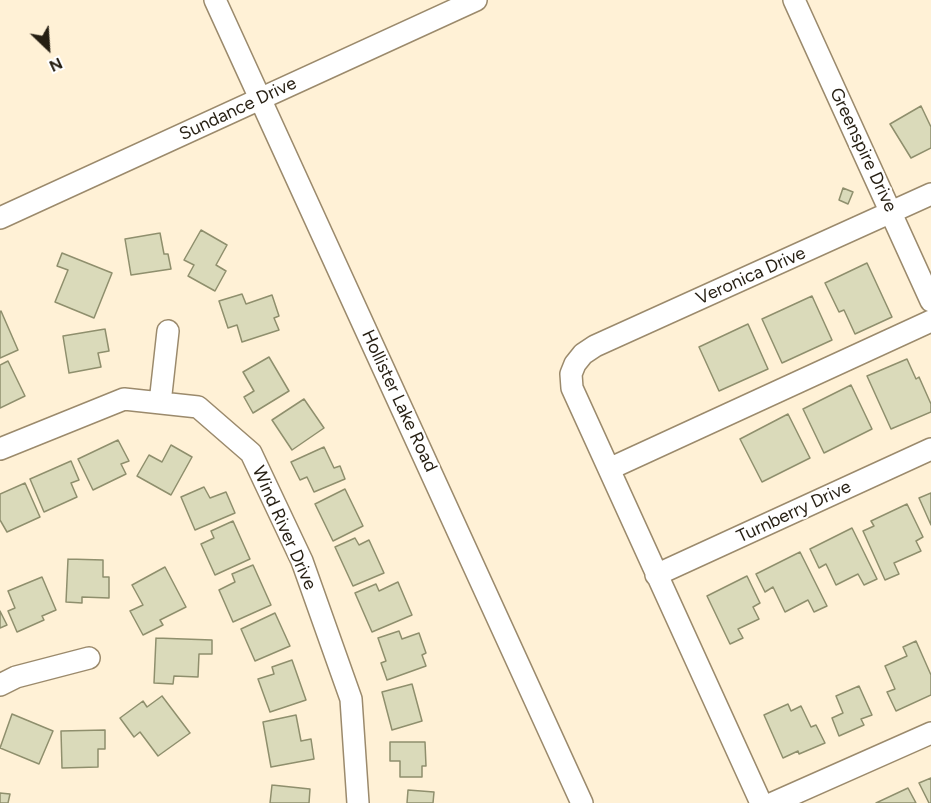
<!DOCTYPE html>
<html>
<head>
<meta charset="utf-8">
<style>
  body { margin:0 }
  #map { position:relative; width:931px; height:803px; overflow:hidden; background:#fff1d6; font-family:Figtree,sans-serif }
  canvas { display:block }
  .north { position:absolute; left:18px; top:18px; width:60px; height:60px; -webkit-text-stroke:4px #fff; paint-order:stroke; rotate:155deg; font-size:16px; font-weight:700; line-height:24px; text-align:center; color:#261f13 }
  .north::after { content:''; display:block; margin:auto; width:21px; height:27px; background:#261f13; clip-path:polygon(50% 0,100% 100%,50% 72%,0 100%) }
</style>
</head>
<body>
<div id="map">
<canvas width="931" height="803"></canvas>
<div class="north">N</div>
</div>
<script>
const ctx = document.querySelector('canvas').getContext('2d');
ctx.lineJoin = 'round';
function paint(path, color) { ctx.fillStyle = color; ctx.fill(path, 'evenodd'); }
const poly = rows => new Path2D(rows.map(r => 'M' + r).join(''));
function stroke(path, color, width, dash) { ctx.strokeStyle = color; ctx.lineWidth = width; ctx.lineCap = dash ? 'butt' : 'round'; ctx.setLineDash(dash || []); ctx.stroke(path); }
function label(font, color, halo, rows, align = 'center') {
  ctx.font = font + ' Figtree,sans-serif'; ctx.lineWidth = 4.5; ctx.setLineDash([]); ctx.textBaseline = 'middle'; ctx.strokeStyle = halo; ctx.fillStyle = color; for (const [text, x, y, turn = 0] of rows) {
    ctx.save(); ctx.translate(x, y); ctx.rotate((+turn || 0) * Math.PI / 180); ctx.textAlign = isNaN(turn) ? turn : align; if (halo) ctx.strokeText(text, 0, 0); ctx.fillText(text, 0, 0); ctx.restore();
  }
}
const building = poly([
  [921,106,931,127,931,148,911,158,890,124,921,106],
  [843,188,853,192,848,204,839,200,843,188],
  [201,230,227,245,216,265,226,271,215,291,188,276,194,265,184,260,201,230],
  [160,233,164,254,168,254,171,269,131,275,125,239,160,233],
  [62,253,112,273,94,318,55,302,68,270,57,266,62,253],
  [867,263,892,317,855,334,844,310,839,312,825,283,867,263],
  [242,294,246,304,272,295,279,316,274,318,279,330,242,342,237,325,228,328,219,301,242,294],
  [812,296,832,340,782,363,762,319,812,296],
  [1,311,18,350,0,358,0,312,1,311],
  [748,324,768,369,719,391,699,347,748,324],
  [105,329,109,351,98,353,101,367,69,373,63,336,105,329],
  [269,357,289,391,253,413,244,397,254,391,243,372,269,357],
  [907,359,916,379,919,377,931,404,931,412,891,429,867,376,907,359],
  [8,361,25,396,0,408,0,365,8,361],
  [851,385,872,429,824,453,803,409,851,385],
  [304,399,324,428,292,450,272,420,304,399],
  [788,414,810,458,762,482,740,439,788,414],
  [118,440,129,461,121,464,126,474,93,490,78,459,118,440],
  [171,445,192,457,171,495,137,476,149,455,162,462,171,445],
  [324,447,334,468,340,466,345,479,314,492,307,477,300,480,291,462,324,447],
  [71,461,79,480,71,483,77,497,44,512,30,479,71,461],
  [25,483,40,517,7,532,0,520,0,494,25,483],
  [204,487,210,498,226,492,235,513,195,530,181,497,204,487],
  [345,489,363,526,333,541,315,504,345,489],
  [931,493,931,525,919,498,931,493],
  [907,504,923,537,916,541,921,551,894,563,899,574,885,580,863,531,874,526,871,521,907,504],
  [233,521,250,559,215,575,201,544,214,538,211,531,233,521],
  [852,528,877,579,864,585,858,574,836,585,826,564,819,568,810,549,852,528],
  [355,538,359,545,369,540,384,573,353,586,335,547,355,538],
  [800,552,827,606,814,612,808,600,785,612,773,587,765,592,756,574,800,552],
  [68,559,103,560,103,577,109,577,109,598,82,597,82,603,66,602,68,559],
  [253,565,271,605,233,622,219,590,235,582,232,574,253,565],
  [165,567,186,607,160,620,163,625,143,635,130,611,143,605,132,585,165,567],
  [747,576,760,603,753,607,759,619,738,629,743,638,730,644,707,596,747,576],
  [42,577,56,610,42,616,44,620,17,632,8,611,15,608,8,591,42,577],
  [398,582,412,615,372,632,355,593,376,584,379,591,398,582],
  [0,611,7,625,0,628,0,611],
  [275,613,290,646,255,661,241,629,275,613],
  [399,631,402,639,419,633,426,653,422,655,426,666,387,680,381,663,386,661,378,638,399,631],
  [156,638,212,640,212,654,199,654,198,677,174,676,173,684,154,683,156,638],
  [916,641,931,675,931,695,896,711,887,692,895,689,885,666,907,656,903,647,916,641],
  [292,660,306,700,270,712,258,679,274,674,272,667,292,660],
  [412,684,422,721,392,730,382,692,412,684],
  [859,686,872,715,861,719,864,725,839,736,832,718,843,713,836,696,859,686],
  [162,696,190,733,158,756,140,732,134,737,120,718,143,701,147,707,162,696],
  [788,704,791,711,801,706,811,727,816,725,825,743,799,754,798,751,783,758,764,715,788,704],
  [12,714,53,731,39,764,0,748,12,714],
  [296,715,301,741,311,739,314,759,271,767,263,722,296,715],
  [105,730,105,749,98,749,98,767,62,768,61,731,105,730],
  [390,742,425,742,426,766,422,766,422,777,400,777,400,761,390,761,390,742],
  [931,778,931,803,929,803,919,783,931,778],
  [272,785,310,789,309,803,270,803,272,785],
  [908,788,916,803,876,803,908,788],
  [408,790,434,792,433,803,407,803,408,790],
  [0,793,10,794,8,803,0,803,0,793]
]);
paint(building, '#dadaba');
stroke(building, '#8f8f6d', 1.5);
const minor = poly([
  [215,0,582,803],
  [794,0,931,301],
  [0,218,476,0],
  [160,403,168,331],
  [0,449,124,399,198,407,251,453,302,561,351,699,358,803],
  [609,469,931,321],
  [656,575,931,449],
  [0,685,16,677,89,658],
  [761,803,572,388,571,374,575,364,583,354,595,346,931,194],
  [773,803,931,733]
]);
stroke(minor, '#9b8a6c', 24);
stroke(minor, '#fff', 21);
label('18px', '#261f13', '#fff', [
  ["Sundance Drive",238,109,-25],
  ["Greenspire Drive",863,150,65],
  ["Veronica Drive",751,276,-24],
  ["Hollister Lake Road",399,401,65],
  ["Turnberry Drive",794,512,-25],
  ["Wind River Drive",284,528,66]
]);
</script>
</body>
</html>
